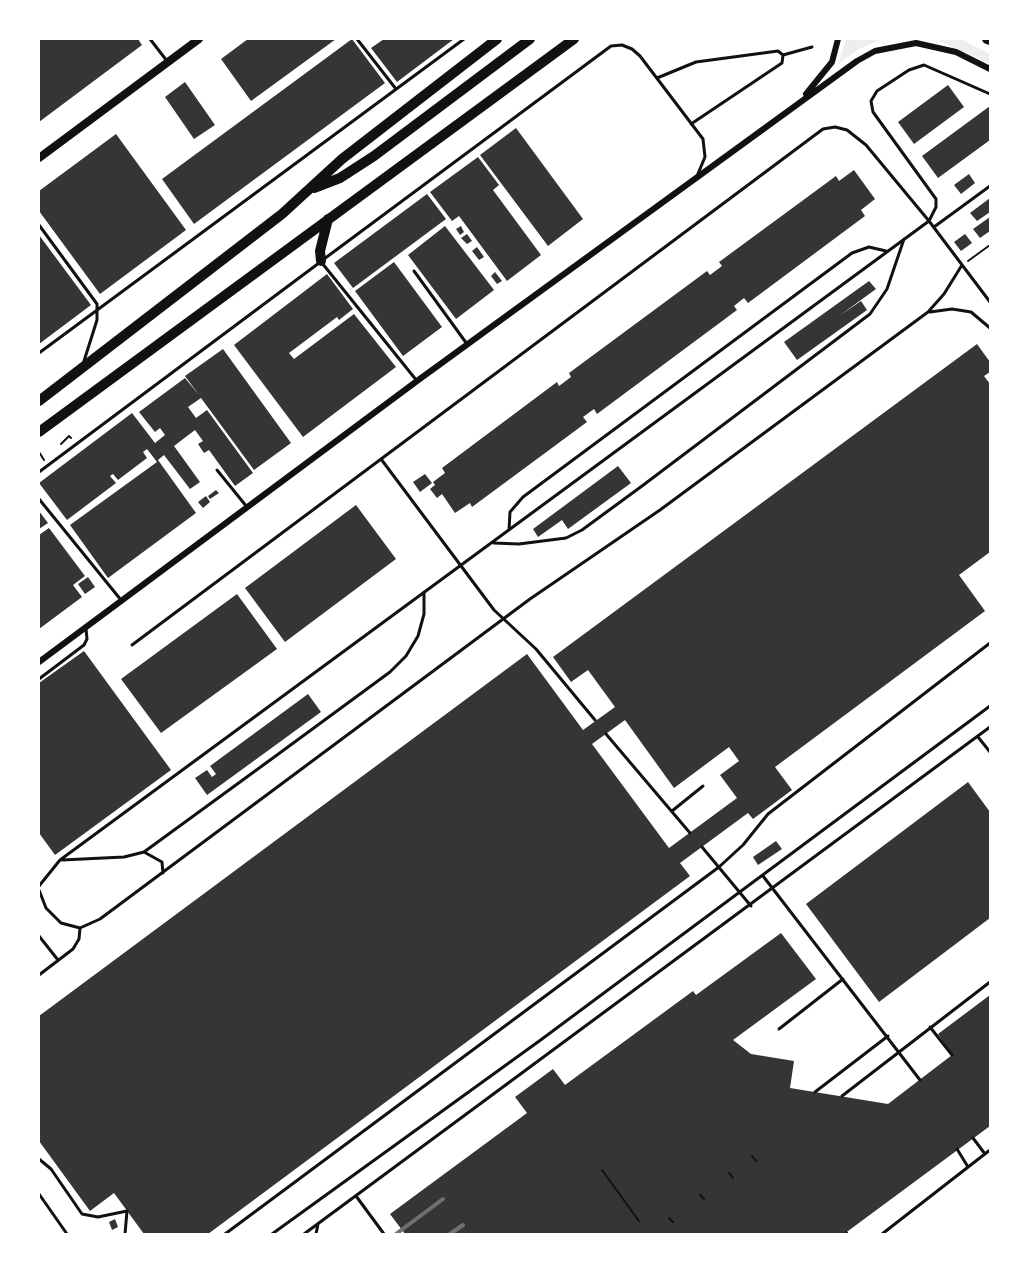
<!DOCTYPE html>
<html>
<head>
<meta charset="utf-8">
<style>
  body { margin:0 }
  #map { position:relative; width:1029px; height:1273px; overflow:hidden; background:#fff; font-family:Jost,sans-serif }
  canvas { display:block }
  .frame { position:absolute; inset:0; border:40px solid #fff; pointer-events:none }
</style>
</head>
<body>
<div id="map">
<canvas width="1029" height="1273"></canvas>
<div class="frame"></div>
</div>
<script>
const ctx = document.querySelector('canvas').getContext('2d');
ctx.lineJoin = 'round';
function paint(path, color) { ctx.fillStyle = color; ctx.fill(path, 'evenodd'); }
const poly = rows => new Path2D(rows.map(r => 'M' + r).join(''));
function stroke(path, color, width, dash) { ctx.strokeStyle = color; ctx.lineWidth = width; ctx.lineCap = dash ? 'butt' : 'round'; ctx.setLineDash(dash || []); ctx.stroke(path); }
paint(poly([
  [846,39,882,39,859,49,839,63],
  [935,39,961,39,990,54,990,64]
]), '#eee');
paint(poly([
  [39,39,138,39,142,45,39,122],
  [248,39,336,39,251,101,221,59],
  [352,39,385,83,194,224,162,179],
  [384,39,454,39,397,82,371,48],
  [185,82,215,125,194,139,165,97],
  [948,85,964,107,914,144,898,122],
  [990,106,990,140,938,178,922,156],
  [516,128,583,219,548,246,480,155],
  [116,134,186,230,100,294,39,211,39,191],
  [478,157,499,185,493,190,541,255,507,281,459,216,452,221,430,192],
  [854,170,875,199,861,210,865,216,748,303,744,298,734,306,737,310,597,414,594,409,583,417,587,422,472,507,470,503,455,513,442,494,437,498,430,489,435,485,433,482,445,473,442,468,557,382,559,386,571,377,569,373,707,271,710,275,722,266,719,262,836,176,839,181],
  [969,174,975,183,961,194,954,185],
  [427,194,446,219,353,288,334,263],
  [990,198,990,212,977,221,970,213],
  [990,217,990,231,980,238,973,229],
  [445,226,494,290,456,319,408,255],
  [461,226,464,232,460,235,456,229],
  [467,234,472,241,467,244,461,238],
  [965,234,972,243,961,251,954,242],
  [39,235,91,305,39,344],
  [477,247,484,257,479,260,472,251],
  [394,262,442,327,403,356,355,291],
  [495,272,502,281,497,284,491,276],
  [327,274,353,309,339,320,337,317,289,353,294,359,354,314,396,367,303,437,234,345],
  [869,281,876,289,839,316,861,301,867,310,797,360,784,342],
  [977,344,990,362,990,372,984,376,990,384,990,552,959,575,985,611,775,767,792,790,753,819,748,813,680,863,690,876,208,1234,144,1234,114,1193,90,1211,39,1141,39,1016,527,654,583,730,615,707,588,670,571,682,553,657],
  [625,720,674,788,729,747,739,761,720,775,737,798,669,848,592,744],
  [223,349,291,443,254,470,201,398,188,407,196,418,207,410,253,473,235,486,209,450,204,453,198,444,203,441,195,430,174,446,200,482,190,489,164,455,158,460,196,513,108,578,70,525,157,462,147,449,143,452,147,458,118,480,113,474,110,476,116,483,67,520,39,483,132,413,155,443,165,435,160,428,155,432,139,412,185,378,199,395,185,376],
  [618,466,631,483,568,529,562,520,538,537,533,529],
  [425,474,432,483,420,492,413,482],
  [216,490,219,493,210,499,208,496],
  [206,496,210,502,203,508,198,502],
  [356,505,396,559,285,642,245,588],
  [39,511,48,523,39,529],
  [49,528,85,576,73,585,82,597,39,629,39,535],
  [88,577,95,587,85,594,78,584],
  [237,594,277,649,161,733,121,679],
  [84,651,171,770,55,855,39,833,39,683],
  [308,694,321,712,207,795,195,778,207,770,212,777,216,774,210,766],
  [968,782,990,812,990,918,879,1002,806,904],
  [776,841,782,849,758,865,753,857],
  [781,933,816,979,733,1040,751,1054,794,1061,790,1088,888,1104,952,1055,938,1034,990,995,990,1126,844,1234,405,1234,390,1214,527,1113,515,1097,553,1069,565,1085,693,991,696,995],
  [115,1219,118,1227,112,1230,109,1222]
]), '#353535');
stroke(poly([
  [968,261,990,245],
  [61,444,69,436,71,438],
  [39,452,44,460],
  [752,1156,756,1161],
  [602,1170,639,1221],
  [729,1173,733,1178],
  [700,1195,704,1199],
  [669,1218,673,1222],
  [846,1232,848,1234]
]), '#111', 2);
stroke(poly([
  [150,39,167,61],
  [357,39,396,89],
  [783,55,812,47],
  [657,78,696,62,778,51,783,55,782,63,691,124],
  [39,225,97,304,97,320,84,361],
  [934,227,990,186],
  [324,259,611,46,622,45,632,49,640,56,703,139,705,157,697,176],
  [322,263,417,381],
  [414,271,467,344],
  [930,312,952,309,971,312,990,328],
  [39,353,464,39],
  [381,459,494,610,536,649,595,720],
  [217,470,247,507],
  [39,472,319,263],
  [39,499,121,600],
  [509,530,510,512,523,497,852,253,869,247,886,251],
  [494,543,519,544,566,538,582,530,642,486,870,314,887,289,904,239],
  [132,645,823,129,835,127,847,130,866,145,929,221,990,302],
  [39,679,84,645,87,639,86,629],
  [606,734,690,833],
  [978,737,990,752],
  [672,811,703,786],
  [702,847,751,906],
  [144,852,162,862,163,873],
  [62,860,124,857,144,852,277,755,390,672,406,656,418,636,424,614,424,592],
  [763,876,920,1080],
  [39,886,60,860,929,221,936,207,936,199,873,112,871,101,877,91,909,70,924,65,990,94],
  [39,890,46,908,61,923,80,928,100,919,530,599,660,510,928,312,944,294,962,265],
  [39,936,58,960],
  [39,975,73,949,79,939,80,928],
  [930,1027,952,1055],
  [779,1029,843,979],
  [815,1092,888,1036],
  [842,1096,990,982],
  [973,1138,985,1154],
  [957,1149,968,1167],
  [39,1159,51,1169,82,1214,98,1217,127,1211,125,1234],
  [39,1194,67,1234],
  [356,1196,384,1234],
  [225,1234,719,867,743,845,768,814,990,643],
  [272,1234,542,1039,990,706],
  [304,1234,990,727],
  [316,1234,318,1224],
  [882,1234,990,1150]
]), '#111', 3);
stroke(poly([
  [806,94,832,62,838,39],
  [39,662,417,381,857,61,875,51,916,43,956,52,990,69]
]), '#111', 6);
stroke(poly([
  [39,158,199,39]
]), '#111', 8);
stroke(poly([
  [987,39,990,40]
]), '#111', 10);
stroke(poly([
  [314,188,340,178,374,156,530,39],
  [321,261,320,251,328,219],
  [39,401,282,214,342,159,497,39],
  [39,432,574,39]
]), '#111', 10);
stroke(poly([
  [396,1234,443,1199],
  [450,1234,463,1225]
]), '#707070', 4);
</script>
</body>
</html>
